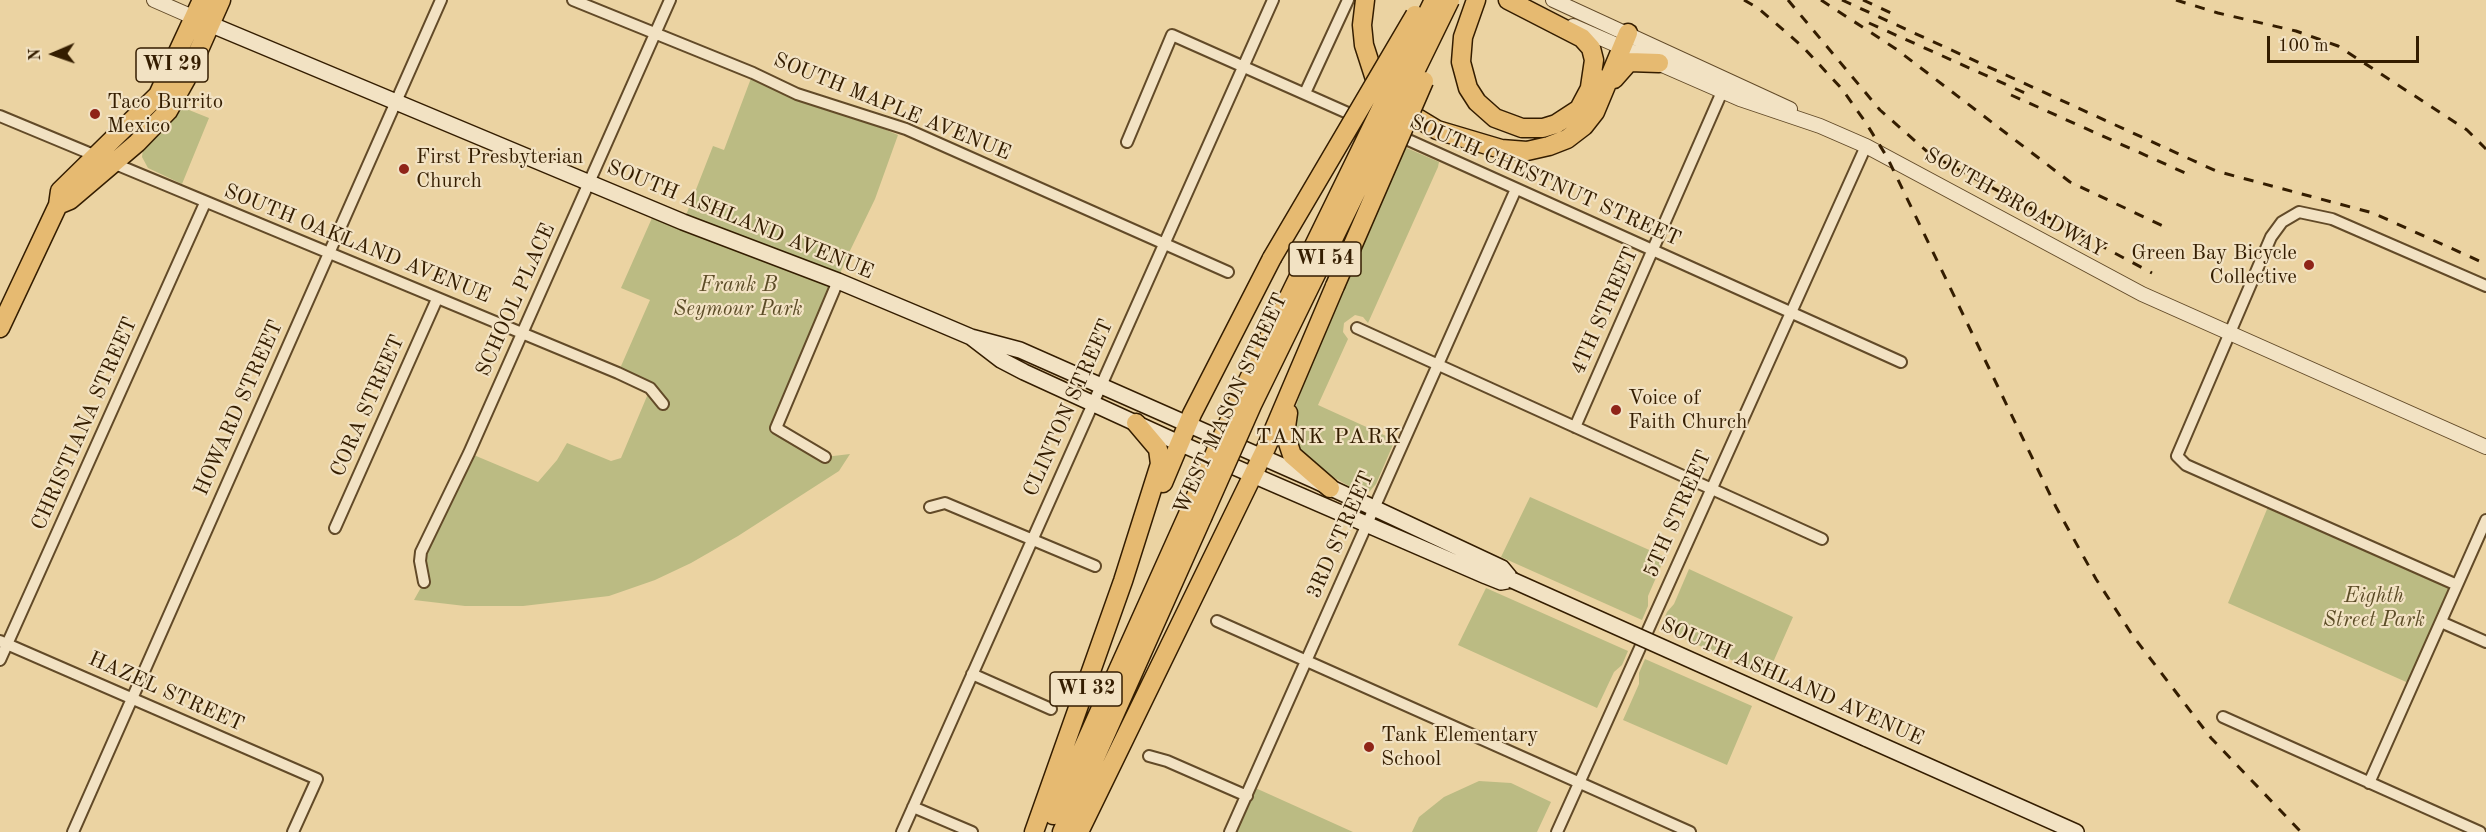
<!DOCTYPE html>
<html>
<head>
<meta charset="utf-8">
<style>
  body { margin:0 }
  #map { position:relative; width:2486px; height:832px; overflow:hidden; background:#ebd3a2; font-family:"Old Standard TT",serif }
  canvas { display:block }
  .north { position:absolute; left:24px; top:24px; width:60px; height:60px; -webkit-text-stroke:4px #f2e2c3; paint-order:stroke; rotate:268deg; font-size:16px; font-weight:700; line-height:24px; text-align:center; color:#341d00 }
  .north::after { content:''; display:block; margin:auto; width:21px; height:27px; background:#341d00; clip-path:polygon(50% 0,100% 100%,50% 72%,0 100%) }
  .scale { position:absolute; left:2267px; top:36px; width:152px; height:27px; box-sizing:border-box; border:3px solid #341d00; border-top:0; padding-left:8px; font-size:18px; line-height:21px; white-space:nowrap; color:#341d00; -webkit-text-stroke:4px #f2e2c3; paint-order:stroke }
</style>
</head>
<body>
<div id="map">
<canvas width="2486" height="832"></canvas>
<div class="north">N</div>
<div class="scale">100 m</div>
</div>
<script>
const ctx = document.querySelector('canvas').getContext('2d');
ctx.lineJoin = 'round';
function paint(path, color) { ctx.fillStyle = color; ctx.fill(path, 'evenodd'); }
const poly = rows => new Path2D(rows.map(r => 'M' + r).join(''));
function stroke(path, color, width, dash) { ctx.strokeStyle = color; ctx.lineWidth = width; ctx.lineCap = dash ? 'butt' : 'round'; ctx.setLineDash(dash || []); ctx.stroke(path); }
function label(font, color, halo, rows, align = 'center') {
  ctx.font = font + ' "Old Standard TT",serif'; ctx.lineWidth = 4.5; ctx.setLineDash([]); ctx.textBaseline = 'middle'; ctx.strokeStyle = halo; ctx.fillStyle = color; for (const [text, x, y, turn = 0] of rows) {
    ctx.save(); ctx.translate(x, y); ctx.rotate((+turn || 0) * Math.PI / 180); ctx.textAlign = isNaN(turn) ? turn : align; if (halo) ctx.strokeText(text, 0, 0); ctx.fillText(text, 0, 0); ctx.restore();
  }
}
paint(poly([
  [753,73,898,135,875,199,846,259,777,428,825,457,850,454,839,471,738,536,691,563,655,580,609,596,523,606,465,606,414,600,424,582,420,561,469,453,538,482,557,460,567,443,611,461,621,458,650,389,618,373,650,300,621,288,652,218,681,228,713,146,724,150],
  [179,106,209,118,182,184,148,168,142,157,143,149],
  [1402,146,1439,162,1438,167,1368,323,1363,317,1355,315,1344,323,1343,332,1348,339,1318,405,1395,440,1376,484,1369,492,1361,493,1326,473,1294,445,1295,409,1321,335],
  [1530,497,1665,557,1648,596,1648,606,1642,620,1501,557],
  [2270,502,2457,585,2413,685,2228,603],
  [1689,569,1793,617,1767,676,1660,628,1667,612,1674,604],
  [1486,588,1628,651,1622,665,1614,672,1597,708,1458,645],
  [1645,659,1752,706,1727,765,1623,720,1639,684,1639,673],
  [1479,781,1511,783,1551,802,1537,832,1412,832,1419,817,1444,797],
  [1251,786,1353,832,1230,832]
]), '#bbbb83');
const minor = poly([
  [573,0,753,73,797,94,906,129,1228,272],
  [1305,93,1348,0],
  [0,116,618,373,650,388,663,404],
  [1395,134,1901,362],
  [1127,142,1172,35,1359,118],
  [1357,328,1822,539],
  [1575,427,1725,85],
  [825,457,776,428,838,281],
  [930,507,945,503,1095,566],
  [335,528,437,299],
  [424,582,420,561,421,552,469,453,670,0],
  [2457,585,2186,465,2177,456,2271,237,2282,222,2299,212,2332,219,2486,286],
  [1217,621,1690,832],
  [2441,622,2486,642],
  [0,641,317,779,293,832],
  [0,660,205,203],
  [972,674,1051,709],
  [2223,717,2480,832],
  [1149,756,1167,761,1247,796],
  [2369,783,2486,520],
  [913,807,972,832],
  [73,832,441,0],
  [902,832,1273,0],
  [1230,832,1516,189],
  [1557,832,1866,146]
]);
const tertiary = poly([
  [154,0,195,18],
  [1553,0,1790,109],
  [1573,26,1740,99,1820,126,1866,146,2142,294,2486,447]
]);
const secondary = poly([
  [200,20,683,222,838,281,931,320,971,337,1001,360,1024,372,1179,443,1486,576,1501,582,1512,580,1502,568,1314,480,1020,350,971,337],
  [1865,738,2076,832]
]);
const primary = poly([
  [1365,0,1362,25,1364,45,1374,76,1386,93,1399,107,1437,130,1501,149,1527,151,1549,146,1567,139,1584,126,1595,112,1628,33],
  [1476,0,1463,37,1461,62,1468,88,1477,102,1495,118,1522,128,1543,128,1556,124,1579,109,1596,77],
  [1508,0,1582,38,1591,48,1594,60,1590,87],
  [1614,79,1629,62,1659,63],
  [58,205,70,200,137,143,168,111,186,79,221,0],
  [0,328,58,205,60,191,158,95,202,0],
  [1288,413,1285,434,1292,455,1330,488],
  [1163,483,1192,414,1272,258],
  [1053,815,1189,512],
  [1034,832,1123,581,1160,464,1158,449,1136,423],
  [1062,832,1202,518],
  [1079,832,1266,448,1335,286]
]);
stroke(minor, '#624a28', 14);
stroke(tertiary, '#624a28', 16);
stroke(secondary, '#341d00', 18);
stroke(primary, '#341d00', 21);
stroke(minor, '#f2e2c3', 10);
stroke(tertiary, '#f2e2c3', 14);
stroke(secondary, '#f2e2c3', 15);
stroke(primary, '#e6ba71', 18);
stroke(poly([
  [1744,0,1758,8,1803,47,1842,89,1866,123,1887,157,2056,507,2096,579,2133,636,2211,738,2301,832],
  [1788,0,1880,110,1931,155,2152,273],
  [1821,0,1896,49,2070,182,2163,226],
  [1842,0,2216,171,2373,213,2486,264],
  [1863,0,1891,13],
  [2176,0,2218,13,2296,31,2338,46,2467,130,2486,149],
  [1869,23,2025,93],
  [2011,95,2192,176]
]), '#341d00', 3, [10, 10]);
const secondaryBridge = poly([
  [1512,580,1865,738]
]);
const primaryBridge = poly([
  [1272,258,1415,15],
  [1335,286,1424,81],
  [1189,512,1239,399,1434,0],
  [1202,518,1252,405,1450,0]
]);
stroke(secondaryBridge, '#341d00', 18, []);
stroke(primaryBridge, '#341d00', 21, []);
stroke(secondaryBridge, '#f2e2c3', 15);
stroke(primaryBridge, '#e6ba71', 18);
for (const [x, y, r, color] of [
  [95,114,6,"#8f2418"],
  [404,169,6,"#8f2418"],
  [2309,265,6,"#8f2418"],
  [1616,410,6,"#8f2418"],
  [1369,747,6,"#8f2418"]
]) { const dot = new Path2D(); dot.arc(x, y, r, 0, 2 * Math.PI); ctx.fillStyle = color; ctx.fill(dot); stroke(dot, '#f2e2c3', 2); }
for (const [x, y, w] of [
  [172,65,72],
  [1325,259,72],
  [1086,689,72]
]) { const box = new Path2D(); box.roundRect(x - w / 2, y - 17, w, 34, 4.5); ctx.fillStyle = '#f2e2c3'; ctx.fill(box); stroke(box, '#341d00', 1.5); }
label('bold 20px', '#341d00', null, [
  ["WI 29",172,65],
  ["WI 54",1325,259],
  ["WI 32",1086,689]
]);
label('21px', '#341d00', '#f2e2c3', [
  ["Taco Burrito",107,102],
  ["Mexico",107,126],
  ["First Presbyterian",416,157],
  ["Church",416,181],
  ["Green Bay Bicycle",2297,253,"right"],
  ["Collective",2297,277,"right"],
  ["Voice of",1628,398],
  ["Faith Church",1628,422],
  ["Tank Elementary",1381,735],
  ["School",1381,759]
], 'left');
label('21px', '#341d00', '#f2e2c3', [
  ["SOUTH MAPLE AVENUE",892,107,22],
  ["SOUTH CHESTNUT STREET",1545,181,24],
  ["SOUTH BROADWAY",2015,203,29],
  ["SOUTH ASHLAND AVENUE",740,220,22],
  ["SOUTH OAKLAND AVENUE",357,244,22],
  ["SCHOOL PLACE",516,300,-66],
  ["4TH STREET",1605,311,-66],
  ["WEST MASON STREET",1231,404,-65],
  ["CORA STREET",368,406,-66],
  ["HOWARD STREET",239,408,-66],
  ["CLINTON STREET",1069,408,-66],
  ["CHRISTIANA STREET",85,424,-66],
  ["5TH STREET",1678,514,-66],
  ["3RD STREET",1341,535,-66],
  ["SOUTH ASHLAND AVENUE",1792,682,24],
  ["HAZEL STREET",166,692,24]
]);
label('italic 21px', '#5c4c27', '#f2e2c3', [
  ["Frank B",738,285],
  ["Seymour Park",738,309],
  ["Eighth",2374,596],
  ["Street Park",2374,620]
]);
ctx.letterSpacing = '1.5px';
label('22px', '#341d00', '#f2e2c3', [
  ["TANK PARK",1329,437]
]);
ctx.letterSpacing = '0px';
</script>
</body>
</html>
